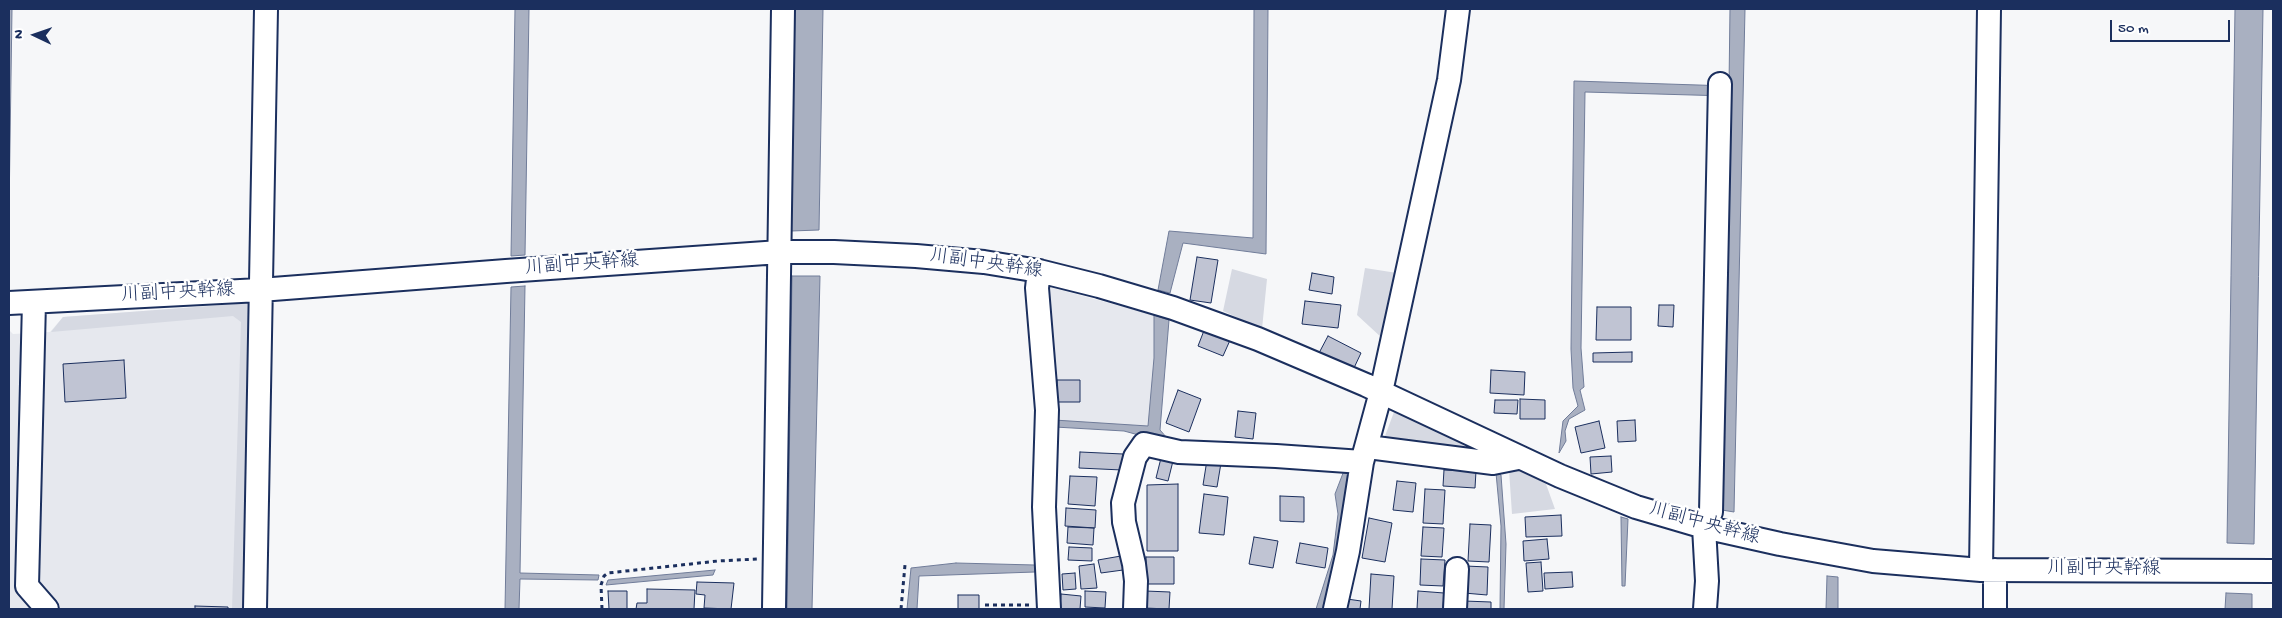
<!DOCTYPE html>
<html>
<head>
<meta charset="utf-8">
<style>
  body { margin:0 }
  #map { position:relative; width:2282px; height:618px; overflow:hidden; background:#f6f7f9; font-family:"Gochi Hand",sans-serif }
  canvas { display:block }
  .frame { position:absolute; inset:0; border:10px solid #1b2f5e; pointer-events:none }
  .north { position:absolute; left:10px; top:10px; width:50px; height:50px; -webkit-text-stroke:4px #fff; paint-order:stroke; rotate:273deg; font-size:14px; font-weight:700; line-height:20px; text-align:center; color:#1b2f5e }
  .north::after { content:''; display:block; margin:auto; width:18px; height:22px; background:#1b2f5e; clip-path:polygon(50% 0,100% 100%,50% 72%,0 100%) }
  .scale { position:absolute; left:2110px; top:20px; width:120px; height:22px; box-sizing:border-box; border:2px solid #1b2f5e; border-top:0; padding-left:6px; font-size:15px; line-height:18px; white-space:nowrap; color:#1b2f5e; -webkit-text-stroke:4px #fff; paint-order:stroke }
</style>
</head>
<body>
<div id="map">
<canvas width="2282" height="618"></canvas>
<div class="frame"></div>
<div class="north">N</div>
<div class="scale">50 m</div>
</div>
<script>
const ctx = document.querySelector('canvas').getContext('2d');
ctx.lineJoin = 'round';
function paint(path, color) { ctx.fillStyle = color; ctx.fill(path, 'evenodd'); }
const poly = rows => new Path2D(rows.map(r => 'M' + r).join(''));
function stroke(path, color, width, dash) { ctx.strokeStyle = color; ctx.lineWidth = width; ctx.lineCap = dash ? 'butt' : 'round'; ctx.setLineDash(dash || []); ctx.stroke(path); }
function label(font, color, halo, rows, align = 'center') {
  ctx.font = font + ' "Gochi Hand","Klee One",sans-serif'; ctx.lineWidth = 5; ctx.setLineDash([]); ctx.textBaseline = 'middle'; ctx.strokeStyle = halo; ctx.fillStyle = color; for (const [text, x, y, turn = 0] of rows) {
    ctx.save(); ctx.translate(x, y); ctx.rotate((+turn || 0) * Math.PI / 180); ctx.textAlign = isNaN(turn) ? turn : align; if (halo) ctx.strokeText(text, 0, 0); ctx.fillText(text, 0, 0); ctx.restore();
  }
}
paint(poly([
  [1042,285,1165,318,1153,429,1052,425],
  [250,303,249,609,9,609,9,330,13,334,50,332,63,317]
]), '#e6e8ee');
paint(poly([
  [1365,268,1397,273,1382,338,1357,315],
  [1232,269,1267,279,1262,329,1223,311],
  [250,303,249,609,232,609,241,322,233,316,51,332,63,317],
  [1394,412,1485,452,1382,444],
  [1509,470,1520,470,1546,484,1555,509,1512,514]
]), '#d6d9e2');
const water = poly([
  [9,9,12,9,9,212,9,9],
  [515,9,529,9,525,255,511,256,515,9],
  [795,9,823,9,819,230,791,231,795,9],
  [1254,9,1268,9,1266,254,1183,243,1170,293,1158,290,1169,231,1253,238,1254,9],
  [1730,9,1745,9,1734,512,1722,510,1728,96,1585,92,1581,348,1584,387,1580,390,1585,410,1569,419,1565,431,1566,441,1559,453,1563,421,1578,406,1573,388,1571,349,1574,81,1729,86,1730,9],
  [2235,9,2263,9,2254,544,2227,543,2235,9],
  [792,276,820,276,812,609,787,609,792,276],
  [525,286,520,573,599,575,598,580,520,579,519,609,505,609,511,287,525,286],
  [1154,315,1169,320,1160,430,1167,438,1187,442,1183,447,1124,431,1055,427,1054,420,1148,426,1154,358,1154,315],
  [1345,468,1349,468,1339,544,1326,609,1316,609,1333,555,1338,514,1335,494,1345,468],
  [1496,473,1501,475,1506,544,1504,609,1500,609,1501,526,1496,473],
  [1621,517,1628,519,1625,586,1622,586,1621,517],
  [956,563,1035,565,1035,572,919,576,917,609,907,609,911,568,956,563],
  [715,570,713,575,606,585,608,580,715,570],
  [1827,576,1838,577,1838,609,1826,609,1827,576],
  [2226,593,2252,594,2252,609,2225,609,2226,593]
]);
paint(water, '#a9b0c1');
stroke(water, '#707c99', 1);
const building = poly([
  [1197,257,1218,260,1211,303,1190,300,1197,257],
  [1312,273,1334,277,1332,294,1309,290,1312,273],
  [1305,301,1341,305,1338,328,1302,324,1305,301],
  [1659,305,1674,305,1673,327,1658,326,1659,305],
  [1597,307,1631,307,1631,340,1596,340,1597,307],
  [1205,328,1231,338,1223,356,1198,346,1205,328],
  [1328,336,1361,353,1353,370,1319,353,1328,336],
  [1632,352,1632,362,1593,362,1593,353,1632,352],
  [124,360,126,398,65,402,63,364,124,360],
  [1491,370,1525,372,1524,395,1490,393,1491,370],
  [1057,380,1080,380,1080,402,1057,402,1057,380],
  [1178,390,1201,399,1189,432,1166,423,1178,390],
  [1520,399,1545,400,1545,419,1520,419,1520,399],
  [1495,400,1518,400,1517,414,1494,413,1495,400],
  [1238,411,1256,413,1253,439,1235,437,1238,411],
  [1635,420,1636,441,1618,442,1617,421,1635,420],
  [1599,421,1605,448,1581,453,1575,427,1599,421],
  [1080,452,1123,454,1122,470,1079,468,1080,452],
  [1611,456,1612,472,1591,474,1590,457,1611,456],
  [1161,458,1173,461,1168,481,1156,478,1161,458],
  [1207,460,1221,463,1217,487,1203,485,1207,460],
  [1444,470,1476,471,1475,488,1443,486,1444,470],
  [1070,476,1097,477,1095,506,1068,504,1070,476],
  [1397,481,1416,483,1413,512,1393,510,1397,481],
  [1178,484,1178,551,1147,551,1147,485,1178,484],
  [1425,489,1445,490,1443,524,1423,523,1425,489],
  [1204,494,1228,497,1224,535,1199,533,1204,494],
  [1280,496,1304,497,1304,522,1280,521,1280,496],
  [1066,508,1096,510,1095,528,1065,526,1066,508],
  [1561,515,1562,536,1526,537,1525,517,1561,515],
  [1369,518,1392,523,1385,562,1362,558,1369,518],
  [1470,524,1491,525,1489,562,1468,561,1470,524],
  [1068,527,1094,528,1093,545,1067,543,1068,527],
  [1423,527,1444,528,1442,557,1421,556,1423,527],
  [1254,537,1278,541,1273,568,1249,564,1254,537],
  [1547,539,1549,559,1524,561,1523,541,1547,539],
  [1300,543,1328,548,1325,568,1296,563,1300,543],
  [1069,547,1092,548,1092,561,1068,560,1069,547],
  [1121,556,1123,570,1101,573,1098,560,1121,556],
  [1146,557,1174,557,1174,584,1146,584,1146,557],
  [1421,559,1445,560,1443,586,1420,585,1421,559],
  [1541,562,1543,591,1528,592,1526,563,1541,562],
  [1094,564,1097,588,1081,589,1079,566,1094,564],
  [1465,566,1488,567,1487,595,1464,593,1465,566],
  [1572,572,1573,587,1545,589,1544,573,1572,572],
  [1075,573,1076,589,1063,590,1062,574,1075,573],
  [1371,574,1394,576,1392,609,1369,609,1371,574],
  [697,582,734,583,731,609,704,608,705,595,696,594,697,582],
  [647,589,695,590,694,609,636,609,637,603,647,603,647,589],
  [608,591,627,591,627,609,609,609,608,591],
  [1085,591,1106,592,1105,608,1085,607,1085,591],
  [1145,591,1170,592,1169,609,1144,608,1145,591],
  [1418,591,1444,593,1443,609,1417,609,1418,591],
  [1061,594,1081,596,1080,609,1060,609,1061,594],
  [958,595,979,595,979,609,958,609,958,595],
  [1347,599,1361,601,1360,609,1345,609,1347,599],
  [1464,601,1491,602,1491,609,1463,609,1464,601],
  [195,606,228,607,228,609,195,609,195,606]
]);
paint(building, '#c0c4d3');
stroke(building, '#1b2f5e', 1);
const minor = poly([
  [1039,271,1037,288,1047,410,1044,507,1049,609],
  [34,302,27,586,47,609],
  [9,303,260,290,506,271,780,252,834,252,916,256,984,262,1039,271,1099,286,1173,308,1258,339,1366,385,1560,476,1636,507,1704,527,1780,544,1873,561,1981,570,2273,571],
  [1368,447,1493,463,1518,458],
  [1981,570,1989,9],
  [255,609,266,9],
  [774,609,783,9],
  [1135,609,1136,581,1134,564,1124,522,1123,503,1135,457,1144,444,1179,452,1276,456,1362,462],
  [1335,609,1348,551,1362,462,1381,392,1449,80,1458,9],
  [1455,609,1457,569],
  [1705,609,1707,581,1704,527,1711,512,1720,84],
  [1995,609,1995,570]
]);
stroke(minor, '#1b2f5e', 26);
stroke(poly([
  [985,605,1032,605],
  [602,609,601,585,604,576,608,573,718,561,757,559],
  [901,609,905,565]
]), '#1b2f5e', 3, [4, 4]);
stroke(minor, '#fff', 22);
label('19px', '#1b2f5e', '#fff', [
  ["川副中央幹線",986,265,8],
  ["川副中央幹線",582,266,-4],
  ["川副中央幹線",178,294,-3],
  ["川副中央幹線",1704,525,15],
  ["川副中央幹線",2104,570]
]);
</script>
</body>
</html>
